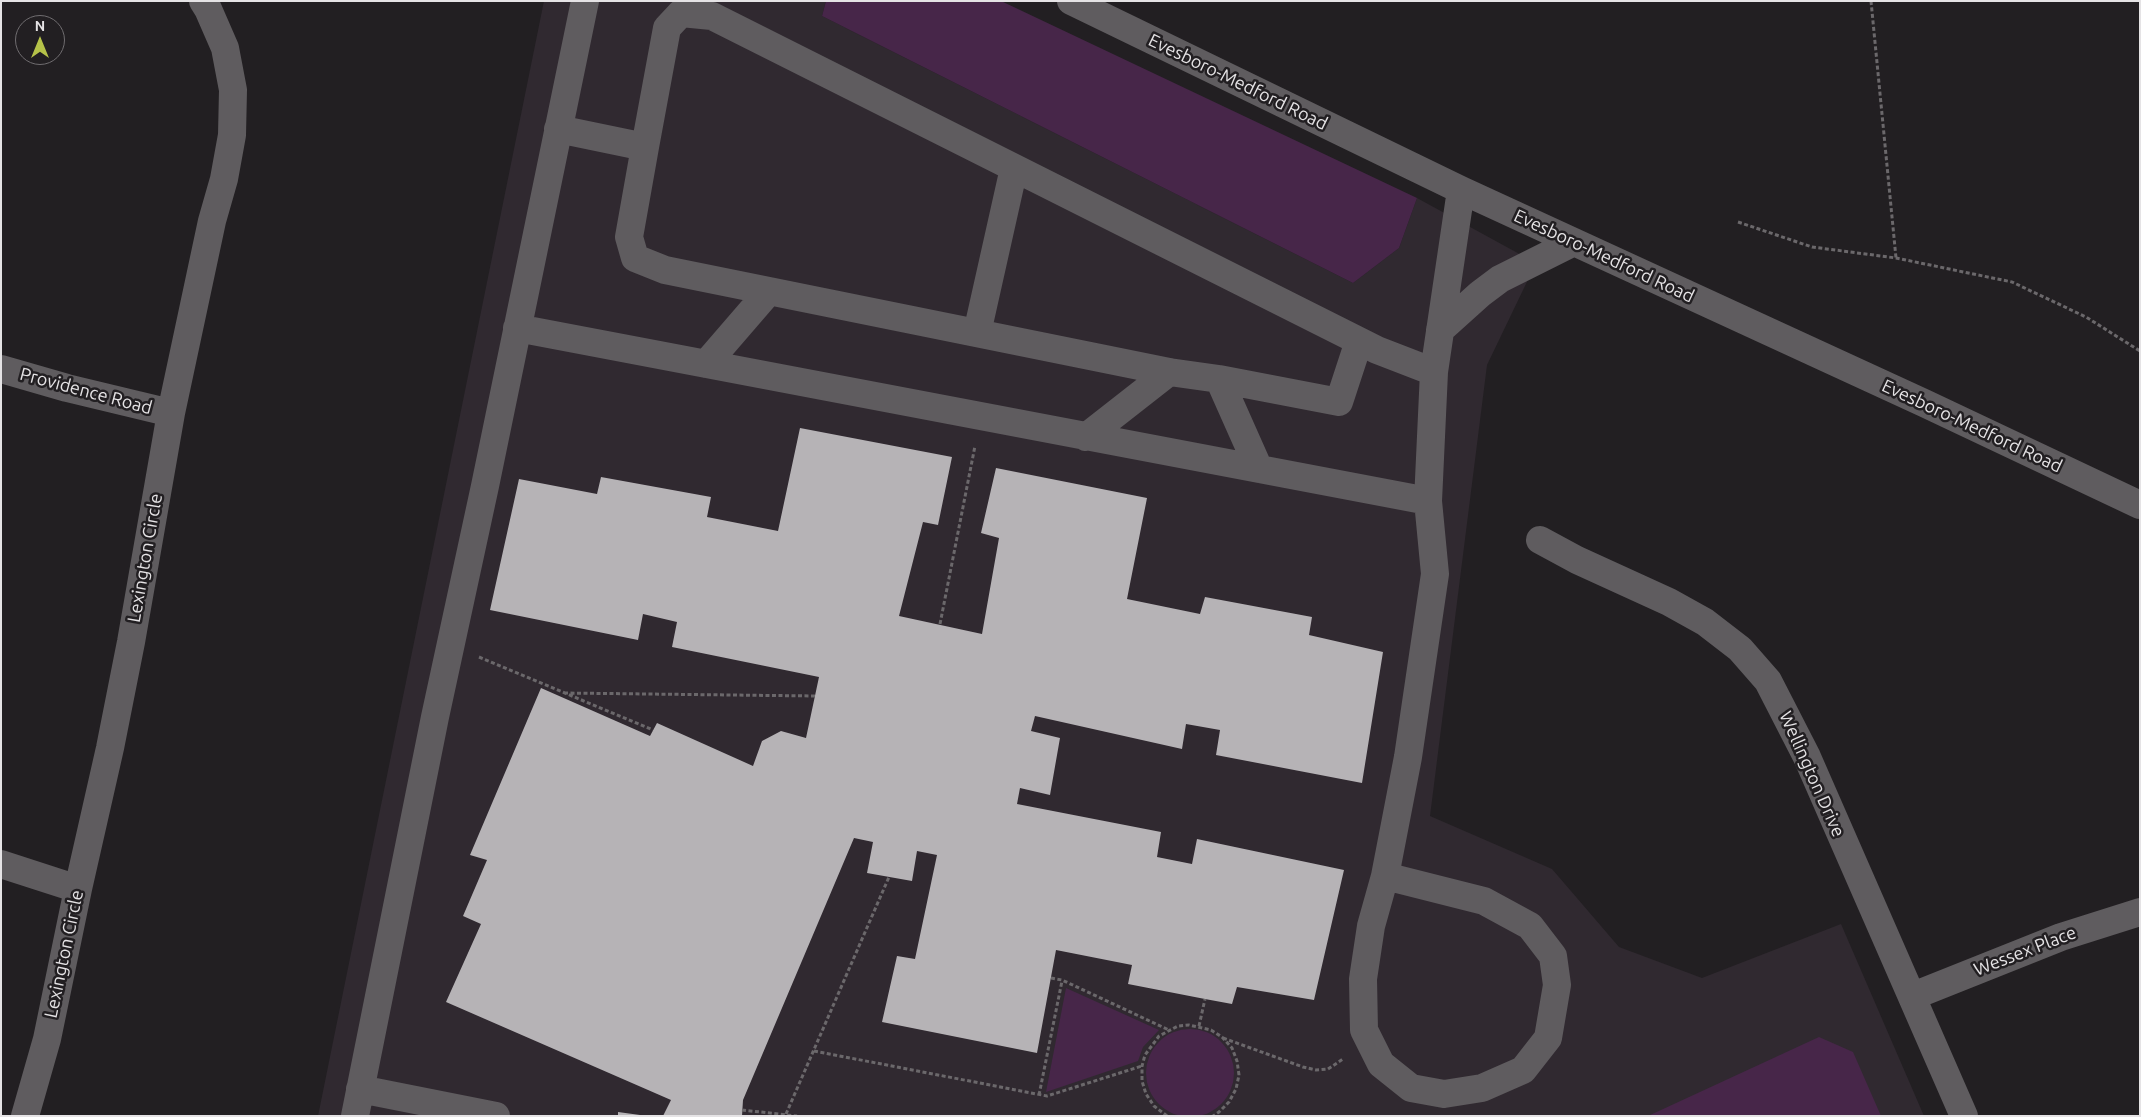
<!DOCTYPE html>
<html>
<head>
<meta charset="utf-8">
<style>
  body { margin:0 }
  #map { position:relative; width:2141px; height:1117px; overflow:hidden; background:#221f22; font-family:Ubuntu,sans-serif }
  canvas { display:block }
  .frame { position:absolute; inset:0; border:2px solid #e5e3e5; pointer-events:none }
  .north { position:absolute; left:15px; top:15px; width:50px; height:50px; box-sizing:border-box; background:#221f22; border:1px solid #706d70; border-radius:50%; rotate:0deg; font-size:14px; font-weight:700; line-height:20px; text-align:center; color:#e5e3e5 }
  .north::after { content:''; display:block; margin:auto; width:18px; height:22px; background:#b5c249; clip-path:polygon(50% 0,100% 100%,50% 72%,0 100%) }
</style>
</head>
<body>
<div id="map">
<canvas width="2141" height="1117"></canvas>
<div class="frame"></div>
<div class="north">N</div>
</div>
<script>
const ctx = document.querySelector('canvas').getContext('2d');
ctx.lineJoin = 'round';
function paint(path, color) { ctx.fillStyle = color; ctx.fill(path, 'evenodd'); }
const poly = rows => new Path2D(rows.map(r => 'M' + r).join(''));
function stroke(path, color, width, dash) { ctx.strokeStyle = color; ctx.lineWidth = width; ctx.lineCap = dash ? 'butt' : 'round'; ctx.setLineDash(dash || []); ctx.stroke(path); }
function label(font, color, halo, rows, align = 'center') {
  ctx.font = font + ' Ubuntu,sans-serif'; ctx.lineWidth = 5; ctx.setLineDash([]); ctx.textBaseline = 'middle'; ctx.strokeStyle = halo; ctx.fillStyle = color; for (const [text, x, y, turn = 0] of rows) {
    ctx.save(); ctx.translate(x, y); ctx.rotate((+turn || 0) * Math.PI / 180); ctx.textAlign = isNaN(turn) ? turn : align; if (halo) ctx.strokeText(text, 0, 0); ctx.fillText(text, 0, 0); ctx.restore();
  }
}
paint(poly([
  [544,1,826,1,822,16,1353,283,1399,248,1417,198,1536,263,1487,365,1430,816,1552,869,1619,947,1702,978,1841,924,1924,1116,318,1116]
]), '#302930');
paint(poly([
  [826,1,1001,1,1417,198,1399,248,1353,283,822,16],
  [1066,988,1159,1030,1143,1047,1138,1061,1046,1092],
  '1146 1073a44 44 0 1 1 88 0a44 44 0 1 1-88 0Z',
  [1819,1037,1853,1052,1881,1116,1648,1116]
]), '#472649');
paint(poly([
  [800,428,952,457,938,525,923,522,899,616,982,634,999,538,981,533,996,468,1147,498,1127,599,1200,614,1205,597,1312,617,1309,635,1383,652,1362,783,1216,755,1220,730,1186,724,1182,749,1035,716,1031,731,1060,738,1050,795,1020,788,1017,804,1161,832,1157,857,1192,864,1197,839,1344,870,1314,1000,1237,987,1232,1004,1205,999,1128,984,1132,965,1056,950,1037,1053,882,1022,897,956,915,959,937,855,917,851,912,881,867,873,873,842,854,838,743,1100,742,1116,663,1116,671,1100,446,1002,481,924,463,916,487,860,470,855,541,688,650,736,657,723,753,766,762,741,781,731,806,738,819,677,672,647,677,622,643,614,638,640,490,610,519,479,597,494,601,477,711,497,707,517,778,531],
  [618,1112,640,1115,640,1116,618,1116]
]), '#b6b3b6');
stroke(poly([
  [1871,1,1896,258],
  [1738,222,1812,247,1896,258,2012,282,2086,317,2140,351],
  [940,624,975,446],
  [479,657,653,730],
  [564,693,815,696],
  [1051,978,1062,980,1169,1030],
  [1199,1026,1205,999],
  [1223,1038,1303,1067,1316,1070,1328,1069,1343,1059],
  [814,1051,1047,1096,1142,1066],
  [1039,1095,1062,981],
  [742,1110,797,1116],
  [786,1114,889,877],
  [1167,1116,1154,1106,1146,1094,1142,1081,1142,1066,1145,1055,1159,1036,1178,1026,1189,1025,1211,1030,1222,1037,1232,1048,1237,1061,1239,1075,1236,1089,1229,1102,1219,1112,1213,1116]
]), '#6b686b', 3, [4, 2.5]);
stroke(poly([
  [1071,1,1461,190,1924,403,2140,505],
  [558,129,645,147,667,28,681,13,712,16,1377,350,1434,372],
  [645,147,629,237,635,258,665,270,1169,372,1219,379,1339,402,1359,341],
  [517,328,1428,501],
  [1440,330,1480,294,1500,279,1574,242],
  [977,333,1014,168],
  [706,364,769,291],
  [1,369,67,388,171,413],
  [1219,379,1259,469],
  [1086,437,1169,372],
  [1540,540,1577,560,1669,602,1705,622,1740,649,1768,681,1807,757,1964,1116],
  [1,864,78,889],
  [1385,876,1484,901,1530,926,1553,956,1557,985,1548,1038,1523,1070,1482,1088,1444,1094,1411,1088,1381,1064,1364,1030,1363,979,1371,926,1385,876,1408,757,1435,574,1428,501,1434,372,1461,190],
  [1913,996,2061,937,2140,912],
  [360,1089,496,1116],
  [25,1116,47,1039,78,889,110,748,131,642,171,413,212,221,224,179,232,135,233,90,225,48,208,9,203,1],
  [355,1116,435,717,485,486,585,1]
]), '#5f5c5f', 28);
label('18px', '#e5e3e5', '#221f22', [
  ["Evesboro-Medford Road",1238,82,26],
  ["Evesboro-Medford Road",1604,256,25],
  ["Providence Road",86,391,15],
  ["Evesboro-Medford Road",1972,426,25],
  ["Lexington Circle",145,558,-80],
  ["Wellington Drive",1812,774,66],
  ["Wessex Place",2025,951,-21],
  ["Lexington Circle",64,954,-78]
]);
</script>
</body>
</html>
